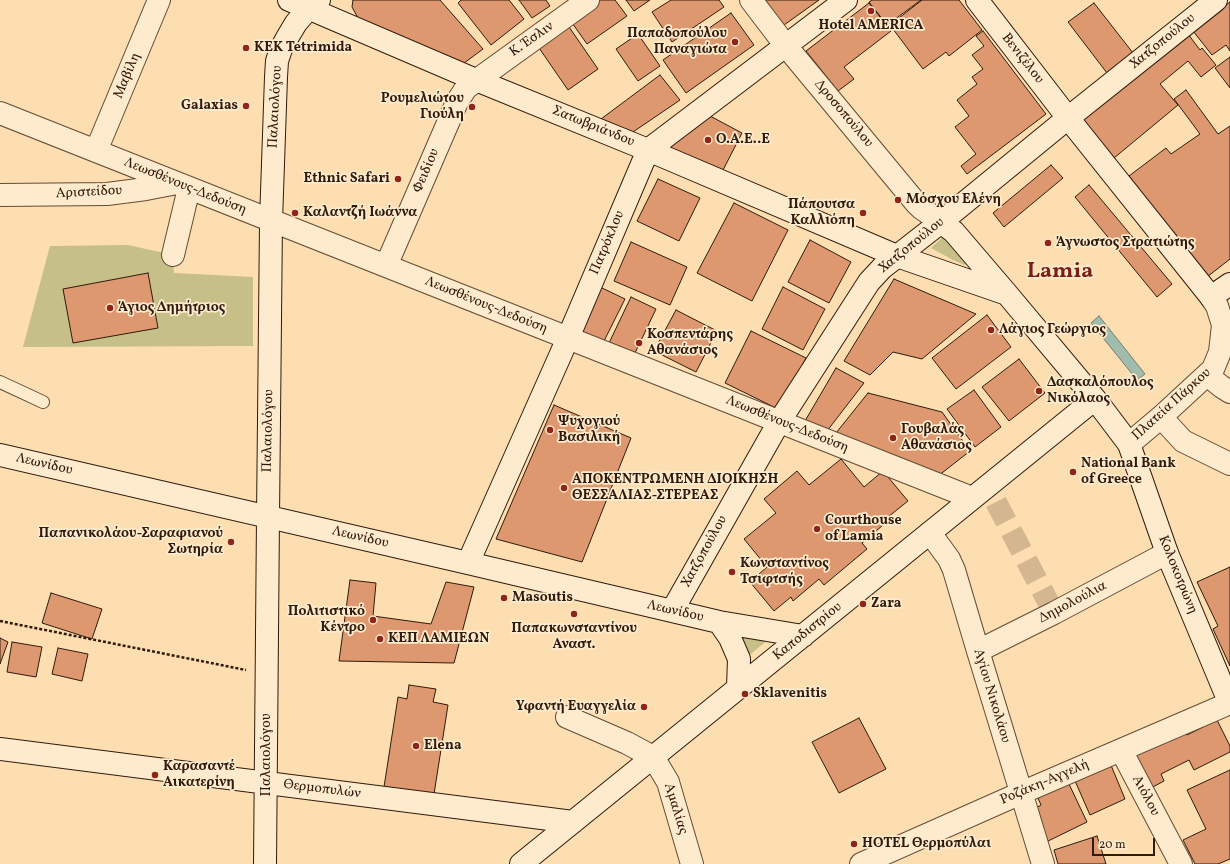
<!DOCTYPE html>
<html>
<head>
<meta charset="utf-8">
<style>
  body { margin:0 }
  #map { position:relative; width:1230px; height:864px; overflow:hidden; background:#fddeb1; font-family:Vollkorn,serif }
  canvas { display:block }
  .scale { position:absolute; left:1092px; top:838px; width:63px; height:18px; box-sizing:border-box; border:2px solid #2f1b0d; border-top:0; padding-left:5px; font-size:12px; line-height:14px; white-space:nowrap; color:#2f1b0d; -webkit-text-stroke:3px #feeacc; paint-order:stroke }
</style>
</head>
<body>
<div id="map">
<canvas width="1230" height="864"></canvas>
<div class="scale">20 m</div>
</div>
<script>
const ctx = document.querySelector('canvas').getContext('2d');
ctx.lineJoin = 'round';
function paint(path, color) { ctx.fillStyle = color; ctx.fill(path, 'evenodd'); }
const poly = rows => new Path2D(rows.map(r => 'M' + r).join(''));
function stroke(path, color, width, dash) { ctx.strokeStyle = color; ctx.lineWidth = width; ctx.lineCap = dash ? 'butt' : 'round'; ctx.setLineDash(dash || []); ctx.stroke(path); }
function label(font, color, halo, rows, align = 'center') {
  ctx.font = font + ' Vollkorn,serif'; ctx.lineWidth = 3.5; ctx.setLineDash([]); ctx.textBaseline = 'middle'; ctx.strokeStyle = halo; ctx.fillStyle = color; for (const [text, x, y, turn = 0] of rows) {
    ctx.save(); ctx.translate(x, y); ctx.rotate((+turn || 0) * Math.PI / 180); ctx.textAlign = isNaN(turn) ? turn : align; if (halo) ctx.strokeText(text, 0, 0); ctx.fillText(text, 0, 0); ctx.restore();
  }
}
paint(poly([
  [944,236,967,264,964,265,953,260,931,248],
  [128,245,173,255,174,273,253,277,253,346,23,347,50,246],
  [741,636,769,639,746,658,744,644]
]), '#c6bf87');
const water = poly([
  [1099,316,1145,374,1137,380,1091,323,1099,316]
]);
paint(water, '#9fbcad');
stroke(water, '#727c6d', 1);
const building = poly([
  [353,0,440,0,483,49,460,66,378,30,358,18,352,7,353,0],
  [461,0,509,0,524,19,491,45,458,3,461,0],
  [519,0,546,0,550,6,532,18,519,0],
  [598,0,615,0,627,16,587,44,570,20,598,0],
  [626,0,650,0,634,11,626,0],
  [671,0,719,0,724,7,672,42,652,12,671,0],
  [755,0,819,0,777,30,755,0],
  [872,0,921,0,887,25,869,2,872,0],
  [922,0,959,0,982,30,949,56,946,52,923,69,890,25,922,0],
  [1230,2,1230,51,1226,45,1212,55,1193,31,1230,2],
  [869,3,891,31,844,67,854,79,838,91,806,51,869,3],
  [1094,3,1133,53,1107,73,1068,22,1094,3],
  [731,13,754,45,686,93,663,60,731,13],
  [567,24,598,69,568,90,537,45,567,24],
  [983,31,1046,114,967,174,961,166,976,154,955,127,969,116,957,100,977,84,972,77,983,69,972,55,984,46,976,36,983,31],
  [638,34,660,66,638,81,616,49,638,34],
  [1188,34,1200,50,1202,48,1216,65,1201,77,1188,61,1160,84,1178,105,1114,158,1082,120,1188,34],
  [1230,57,1230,88,1215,68,1230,57],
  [660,75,680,100,633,132,601,119,660,75],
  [1186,90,1218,134,1230,126,1230,259,1207,277,1129,176,1166,148,1171,154,1200,134,1174,99,1186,90],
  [710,116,742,133,722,172,671,151,669,146,710,116],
  [1051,165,1063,178,1004,227,993,213,1051,165],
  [658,179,700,198,679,241,637,221,658,179],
  [1089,185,1172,284,1157,297,1075,197,1089,185],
  [734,203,788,230,752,301,697,273,734,203],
  [810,240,851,262,829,303,788,282,810,240],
  [631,242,687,267,670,305,614,281,631,242],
  [148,273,158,328,73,343,63,289,148,273],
  [894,279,976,314,922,359,893,352,870,375,844,361,894,279],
  [600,287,625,299,602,345,578,333,600,287],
  [783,287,825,309,803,350,762,329,783,287],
  [631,297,656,309,634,355,609,343,631,297],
  [676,310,717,331,696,372,654,351,676,310],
  [987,315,1011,347,956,389,932,358,987,315],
  [751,331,806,358,780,410,725,383,751,331],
  [1019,359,1045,393,1009,421,982,387,1019,359],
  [836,368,864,383,827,431,805,421,836,368],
  [974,390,1001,427,975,447,947,409,974,390],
  [868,393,942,412,970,451,938,476,836,433,868,393],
  [554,405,631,438,582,562,496,539,554,405],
  [841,459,864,487,883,471,908,501,888,517,890,519,862,543,867,549,824,585,819,579,793,601,791,597,774,611,750,582,767,567,744,539,776,513,764,499,797,471,809,485,841,459],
  [1230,567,1230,666,1213,629,1218,626,1197,582,1230,567],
  [350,580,376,583,373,616,431,624,446,582,474,587,454,663,339,661,350,580],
  [51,593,102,609,92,639,42,623,51,593],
  [0,638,8,642,0,664,0,638],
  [12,642,42,647,36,677,7,672,12,642],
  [58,648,88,654,82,681,52,674,58,648],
  [409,685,436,689,433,702,448,705,434,794,384,787,398,697,407,699,409,685],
  [859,718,886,769,839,793,812,742,859,718],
  [1217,720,1230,746,1230,752,1194,770,1189,760,1161,774,1164,781,1149,789,1131,755,1184,728,1187,735,1217,720],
  [1108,758,1125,799,1090,815,1072,774,1108,758],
  [1230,770,1230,859,1218,864,1195,864,1183,840,1206,829,1187,790,1230,770],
  [1068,782,1087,822,1044,843,1029,812,1041,805,1037,796,1068,782],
  [1097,836,1106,864,1058,864,1054,850,1097,836]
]);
paint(building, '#de986f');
stroke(building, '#2f1b0d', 1);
stroke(poly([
  [996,502,1054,613]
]), '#d4b790', 22, [22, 11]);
const lane = poly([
  [0,382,43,402]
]);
const street = poly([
  [751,0,786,46,916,203,921,208,941,222],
  [0,113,972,498],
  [96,151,159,0],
  [0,195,107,194,146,189,177,183],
  [173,255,189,188],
  [386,266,457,102,466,88,588,0],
  [1207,375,1222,387,1230,392],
  [1161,417,1183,441,1230,464],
  [1129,444,1161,417,1213,369,1220,352,1223,325,1217,306,1211,297],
  [930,533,949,559,954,570,978,651,1043,864],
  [978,651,1054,613,1167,553],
  [567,717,627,743,653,757,668,782,692,864],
  [1121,750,1181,864],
  [861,864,1021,793,1230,703]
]);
const secondary = poly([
  [289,0,476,80,648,150,897,256,1007,294],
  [977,0,1068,118,1211,297,1230,284],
  [941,222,954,232,1007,294,1095,399,1129,444,1167,553,1230,704],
  [0,455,468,563,719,622,803,636],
  [468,563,568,338,648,150,846,0],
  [672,611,779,422,869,282,882,268,941,222,1068,118,1216,0],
  [719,622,730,638,739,659,738,688],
  [0,749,573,822],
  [265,864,268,517,271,221,276,77,277,61,281,49,287,38,296,23,309,8,319,0],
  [521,864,1095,399]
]);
stroke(lane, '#624c36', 14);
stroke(street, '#624c36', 24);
stroke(secondary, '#2f1b0d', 24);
stroke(poly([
  [0,621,246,670]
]), '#2f1b0d', 2.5, [3, 2]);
stroke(lane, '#feeacc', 12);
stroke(street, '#feeacc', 22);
stroke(secondary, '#feeacc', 22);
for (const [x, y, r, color] of [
  [871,11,4,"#8f2418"],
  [735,42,4,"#8f2418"],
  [246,48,4,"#8f2418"],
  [246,106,4,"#8f2418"],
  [472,107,4,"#8f2418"],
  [708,140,4,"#8f2418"],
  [398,179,4,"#8f2418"],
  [898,200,4,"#8f2418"],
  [295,213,4,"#8f2418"],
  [863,213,4,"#8f2418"],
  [1048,243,4,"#8f2418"],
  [110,308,4,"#8f2418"],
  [991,330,4,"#8f2418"],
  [639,343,4,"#8f2418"],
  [1039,391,4,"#8f2418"],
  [550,430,4,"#8f2418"],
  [893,438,4,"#8f2418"],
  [1073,472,4,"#8f2418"],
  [564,488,4,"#8f2418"],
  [817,529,4,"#8f2418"],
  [231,542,4,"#8f2418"],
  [732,572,4,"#8f2418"],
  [504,598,4,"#8f2418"],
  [863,604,4,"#8f2418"],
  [574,614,4,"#8f2418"],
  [373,620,4,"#8f2418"],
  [380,639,4,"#8f2418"],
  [745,694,4,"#8f2418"],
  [644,707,4,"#8f2418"],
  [416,746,4,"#8f2418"],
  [155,775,4,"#8f2418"],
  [854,844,4,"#8f2418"]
]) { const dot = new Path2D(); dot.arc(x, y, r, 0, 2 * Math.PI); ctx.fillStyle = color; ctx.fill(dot); stroke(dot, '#feeacc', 1.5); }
label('bold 14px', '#2f1b0d', '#feeacc', [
  ["Hotel AMERICA",871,26,"center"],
  ["Παπαδοπούλου",727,34,"right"],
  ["Παναγιώτα",727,50,"right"],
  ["KEK Tetrimida",254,48],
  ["Ρουμελιώτου",464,99,"right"],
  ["Γιούλη",464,115,"right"],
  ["Galaxias",238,106,"right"],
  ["O.A.E..E",716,140],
  ["Ethnic Safari",390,179,"right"],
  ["Μόσχου Ελένη",906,200],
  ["Πάπουτσα",855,205,"right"],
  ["Καλλιόπη",855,221,"right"],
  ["Καλαντζή Ιωάννα",303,213],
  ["Άγνωστος Στρατιώτης",1056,243],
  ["Άγιος Δημήτριος",118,308],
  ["Λάγιος Γεώργιος",999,330],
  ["Κοσπεντάρης",647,335],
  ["Αθανάσιος",647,351],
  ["Δασκαλόπουλος",1047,383],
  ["Νικόλαος",1047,399],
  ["Ψυχογιού",558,422],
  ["Βασιλική",558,438],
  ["Γουβαλάς",901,430],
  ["Αθανάσιος",901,446],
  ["National Bank",1081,464],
  ["of Greece",1081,480],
  ["ΑΠΟΚΕΝΤΡΩΜΕΝΗ ΔΙΟΙΚΗΣΗ",572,480],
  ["ΘΕΣΣΑΛΙΑΣ-ΣΤΕΡΕΑΣ",572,496],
  ["Courthouse",825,521],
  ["of Lamia",825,537],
  ["Παπανικολάου-Σαραφιανού",223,534,"right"],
  ["Σωτηρία",223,550,"right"],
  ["Κωνσταντίνος",740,564],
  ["Τσιφτσής",740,580],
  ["Masoutis",512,598],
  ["Zara",871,604],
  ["Πολιτιστικό",365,612,"right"],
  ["Κέντρο",365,628,"right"],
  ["Παπακωνσταντίνου",574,629,"center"],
  ["Αναστ.",574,645,"center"],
  ["ΚΕΠ ΛΑΜΙΕΩΝ",388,639],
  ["Sklavenitis",753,694],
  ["Υφαντή Ευαγγελία",636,707,"right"],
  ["Elena",424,746],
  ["Καρασαντέ",163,767],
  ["Αικατερίνη",163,783],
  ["HOTEL Θερμοπύλαι",862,844]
], 'left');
label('14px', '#2f1b0d', '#feeacc', [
  ["K. Έσλιν",532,40,-35],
  ["Χατζοπούλου",1163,42,-39],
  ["Βενιζέλου",1022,59,52],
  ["Μαβίλη",128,76,-67],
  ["Παλαιολόγου",276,107,-87],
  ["Δροσοπούλου",843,114,50],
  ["Σατωβριάνδου",593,127,22],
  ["Φειδίου",427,171,-67],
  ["Λεωσθένους-Δεδούση",185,187,22],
  ["Αριστείδου",89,193,-3],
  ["Πατρόκλου",608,243,-67],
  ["Χατζοπούλου",912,246,-39],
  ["Λεωσθένους-Δεδούση",486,306,22],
  ["Πλατεία Πάρκου",1172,405,-42],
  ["Λεωσθένους-Δεδούση",787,425,22],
  ["Παλαιολόγου",269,431,-89],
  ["Λεωνίδου",44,465,13],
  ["Λεωνίδου",360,538,13],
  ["Χατζοπούλου",705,552,-61],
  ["Κολοκοτρώνη",1177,575,68],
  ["Δημολούλια",1073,603,-28],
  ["Λεωνίδου",675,612,13],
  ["Καποδιστρίου",808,632,-39],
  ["Αγίου Νικολάου",991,696,73],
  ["Παλαιολόγου",267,755,-90],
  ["Ροζάκη-Αγγελή",1045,783,-23],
  ["Θερμοπυλών",322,790,7],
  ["Αιόλου",1145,796,62],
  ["Αμαλίας",675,809,73]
]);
label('bold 22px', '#7a1f14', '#feeacc', [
  ["Lamia",1060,273]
]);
</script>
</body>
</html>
